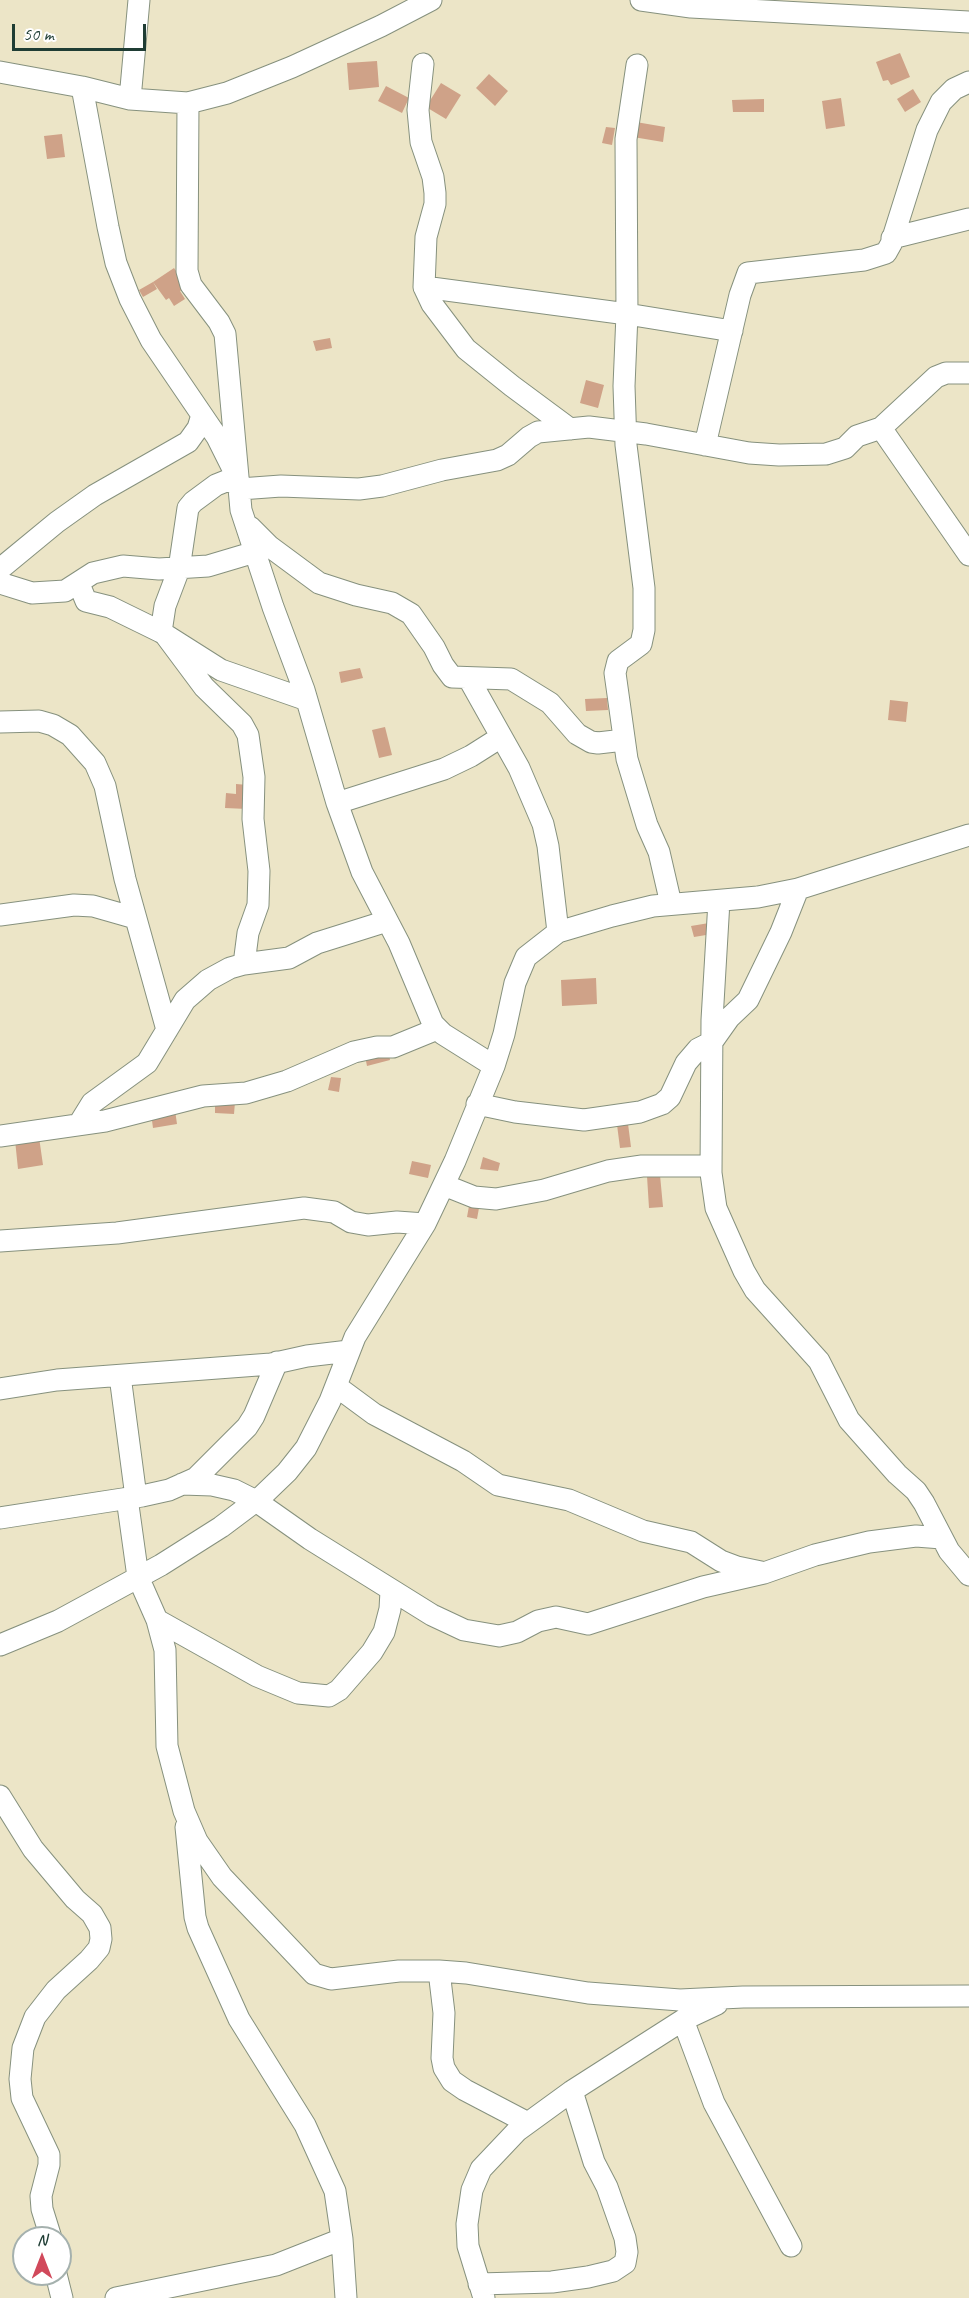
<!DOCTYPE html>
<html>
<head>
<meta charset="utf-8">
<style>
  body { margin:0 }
  #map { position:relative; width:969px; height:2298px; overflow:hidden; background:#ece5c7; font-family:Caveat,sans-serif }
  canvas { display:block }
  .north { position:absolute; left:12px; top:2226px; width:60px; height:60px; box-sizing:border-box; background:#fff; border:2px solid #a5b1ae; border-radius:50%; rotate:0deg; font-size:16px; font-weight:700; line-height:24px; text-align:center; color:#1f3d34 }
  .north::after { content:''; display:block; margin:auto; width:21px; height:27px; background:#d1495b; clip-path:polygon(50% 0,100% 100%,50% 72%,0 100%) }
  .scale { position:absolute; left:12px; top:24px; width:134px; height:27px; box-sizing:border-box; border:3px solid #1f3d34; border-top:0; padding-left:8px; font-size:18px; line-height:21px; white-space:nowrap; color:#1f3d34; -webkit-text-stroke:4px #fff; paint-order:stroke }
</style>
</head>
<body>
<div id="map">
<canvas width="969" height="2298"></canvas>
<div class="north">N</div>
<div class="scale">50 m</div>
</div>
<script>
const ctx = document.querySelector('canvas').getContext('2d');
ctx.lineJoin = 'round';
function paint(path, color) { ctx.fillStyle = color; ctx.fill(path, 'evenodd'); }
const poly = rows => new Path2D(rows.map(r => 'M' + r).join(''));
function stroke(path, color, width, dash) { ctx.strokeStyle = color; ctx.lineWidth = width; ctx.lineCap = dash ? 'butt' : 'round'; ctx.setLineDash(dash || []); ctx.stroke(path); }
paint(poly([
  [900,53,910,77,891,85,888,80,883,81,876,62],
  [377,61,379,87,349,90,347,63],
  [489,74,508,91,495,106,476,88],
  [441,83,461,95,446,119,426,107],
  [386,86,409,98,402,113,378,101],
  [913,89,921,102,905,112,897,99],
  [841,98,845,126,826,129,822,101],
  [764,99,764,112,733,112,732,100],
  [636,122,665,127,663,142,633,137],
  [606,127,615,128,612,145,602,143],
  [62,134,65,157,47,159,44,136],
  [174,268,187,287,180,291,185,299,174,306,169,298,166,300,153,282],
  [153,282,157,289,143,297,139,290],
  [330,338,332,348,316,351,313,341],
  [586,380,604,385,598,408,580,403],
  [360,668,363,678,341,683,339,672],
  [607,698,608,710,586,711,585,699],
  [890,700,908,702,906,722,888,720],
  [385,727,392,755,379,758,372,730],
  [236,784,248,785,247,809,225,808,226,793,236,794],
  [709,923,712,934,694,937,691,926],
  [596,978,597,1004,562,1006,561,980],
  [388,1050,390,1060,367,1066,365,1056],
  [331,1077,341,1078,339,1092,328,1090],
  [215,1101,235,1102,234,1114,215,1113],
  [175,1110,177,1124,153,1128,151,1113],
  [627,1116,631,1147,620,1148,616,1117],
  [39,1137,43,1165,18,1169,15,1140],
  [483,1157,500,1163,498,1171,480,1169],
  [412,1161,431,1165,428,1178,409,1174],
  [660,1175,663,1207,649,1208,647,1176],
  [469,1206,479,1208,477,1219,467,1217]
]), '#cfa288');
const street = poly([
  [641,0,691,7,969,22],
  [423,64,418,110,421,142,433,177,435,193,435,204,426,237,424,287,432,304,466,349,512,386,570,429],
  [637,65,626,139,627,314,624,386,626,445,644,588,644,630,641,644,618,661,615,673,627,759,647,825,659,852,671,904],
  [0,72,82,87,130,99,188,103,227,93,292,67,381,26,431,0],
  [82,87,108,227,116,263,130,299,151,340,217,437,234,471],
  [130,99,139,0],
  [188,103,187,271,191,285,219,322,225,334,241,510,273,607,304,690,337,803,362,872,399,943,433,1024,443,1034,494,1066],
  [892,238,969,219],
  [424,287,627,314,732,331],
  [881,428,969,555],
  [705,445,740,295,748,273,864,260,886,253,891,244,927,130,941,102,954,89,969,82],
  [240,489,281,486,359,489,382,486,442,470,497,460,508,455,529,437,538,432,589,427,646,434,749,453,779,455,826,454,845,448,857,436,881,428,936,377,946,373,969,373],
  [250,527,269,546,319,583,356,595,392,603,411,614,434,647,443,665,452,677,511,679,550,703,577,734,591,742,598,743,624,740],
  [0,569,57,522,95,495,188,442,198,428,202,415],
  [0,583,32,593,65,591,93,573,123,566,159,569,208,566,255,552],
  [79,584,86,601,110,607,161,632,221,670,307,700],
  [161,632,165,606,179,569,188,508,193,502,216,485,226,481,238,483],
  [166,636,204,687,242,724,248,735,254,777,253,819,259,871,258,905,248,933,244,964],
  [469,679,519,768,543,824,548,846,558,932],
  [0,722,39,721,53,725,70,735,95,763,105,786,125,879,167,1030],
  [337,803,444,769,471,756,501,737],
  [719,901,712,1020,711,1173,716,1208,744,1271,755,1290,819,1361,849,1420,897,1474,916,1491,924,1503,949,1551,969,1575],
  [0,915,74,905,93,906,135,918],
  [477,1104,515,1112,584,1120,640,1112,662,1104,670,1097,686,1063,698,1049,712,1042,729,1018,748,1000,781,932,798,889],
  [79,1124,92,1103,147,1063,185,1000,208,980,230,968,244,964,289,958,317,943,387,921],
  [0,1136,105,1121,203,1096,246,1093,287,1081,354,1052,377,1047,393,1047,437,1029],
  [444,1185,474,1197,496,1199,544,1190,608,1171,642,1166,711,1166],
  [0,1241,117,1233,304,1208,334,1212,351,1222,368,1225,397,1222,425,1224],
  [120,1376,136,1497],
  [336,1386,374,1414,463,1461,498,1485,569,1500,643,1531,691,1542,721,1561,737,1567,761,1572],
  [0,1389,57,1380,271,1364,307,1356,349,1351],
  [182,1484,212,1485,234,1490,256,1501,310,1539,432,1615,464,1630,499,1636,517,1632,538,1621,556,1617,588,1624,703,1587,764,1573,815,1555,869,1542,916,1536,942,1538],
  [127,1498,138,1577,157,1620,165,1650,167,1746,184,1811,197,1841,222,1877,314,1974,331,1979,399,1971,439,1971,466,1973,588,1993,680,2000,743,1997,969,1996],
  [0,1518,142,1496,169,1490,196,1478,247,1427,254,1416,277,1362],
  [157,1620,257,1676,298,1693,329,1696,339,1690,372,1652,384,1632,390,1609,391,1591],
  [0,1645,58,1621,161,1565,221,1527,261,1497,287,1472,306,1448,330,1401,355,1337,425,1224,455,1161,494,1066,504,1034,515,983,526,957,558,932,612,916,653,906,758,897,798,889,969,835],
  [0,1796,33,1849,75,1899,92,1914,100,1928,101,1939,99,1948,89,1960,56,1990,35,2017,23,2048,20,2079,22,2098,49,2155,49,2165,41,2196,42,2209,51,2238],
  [186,1827,195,1917,198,1928,239,2019,305,2125,335,2191,342,2239,346,2298],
  [439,1971,444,2013,442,2058,444,2068,452,2081,465,2090,528,2123],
  [683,2020,714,2103,791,2246],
  [56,2274,62,2298],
  [479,2284,552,2282,588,2277,613,2271,625,2263,627,2252,625,2238,607,2187,594,2162,572,2091],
  [116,2298,276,2265,342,2239],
  [484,2298,468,2246,467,2224,472,2190,481,2169,517,2131,572,2091,683,2020,717,2004]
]);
stroke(street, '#86917e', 23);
stroke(street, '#fff', 21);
</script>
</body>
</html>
